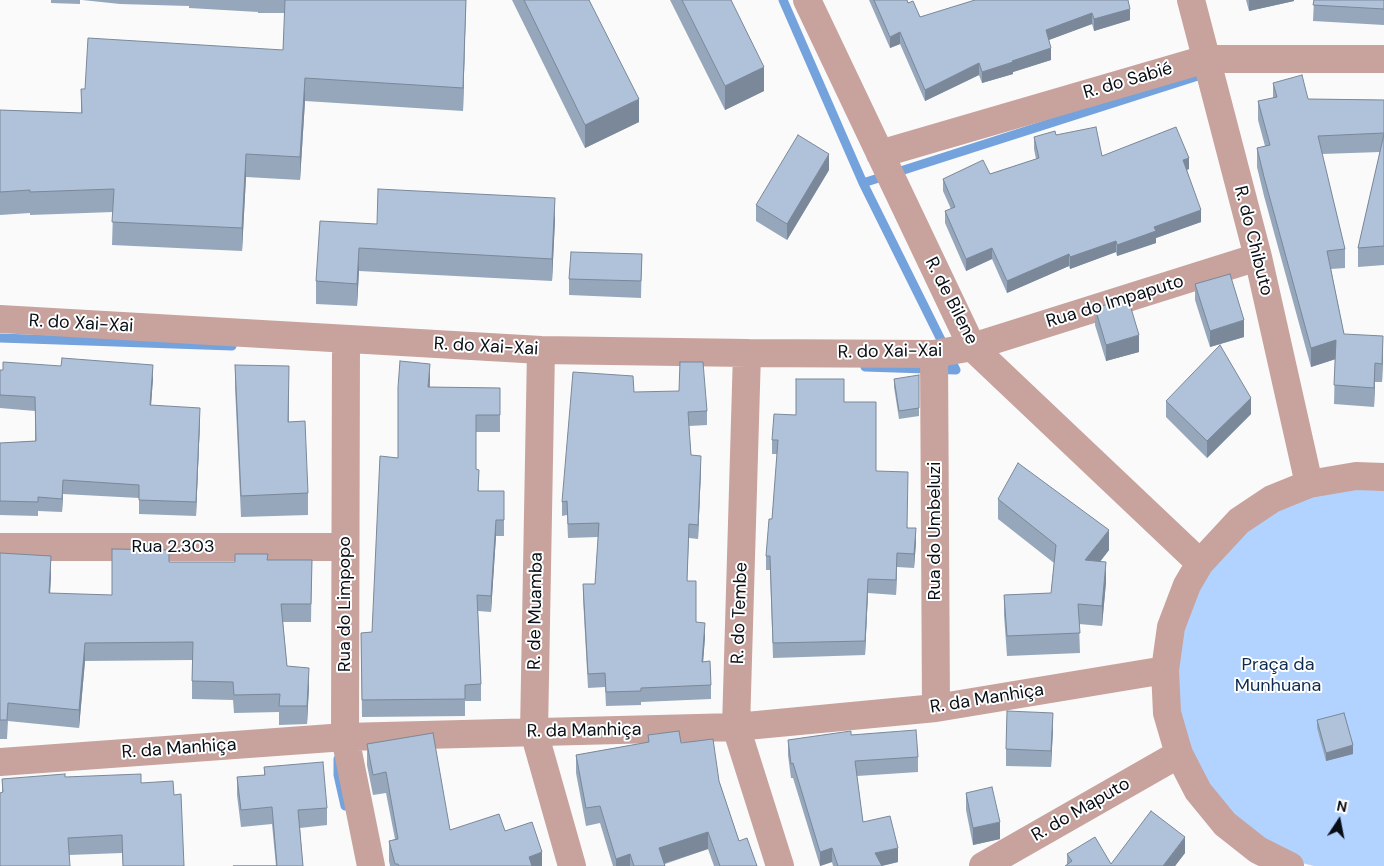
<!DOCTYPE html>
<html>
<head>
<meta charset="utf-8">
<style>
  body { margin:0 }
  #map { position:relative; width:1384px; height:866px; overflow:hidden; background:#fafafa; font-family:"DM Sans",sans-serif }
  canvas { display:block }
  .north { position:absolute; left:1314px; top:796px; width:50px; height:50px; -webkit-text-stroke:4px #fff; paint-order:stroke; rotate:11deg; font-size:14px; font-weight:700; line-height:20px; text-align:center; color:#080e16 }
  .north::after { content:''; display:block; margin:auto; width:18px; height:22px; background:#080e16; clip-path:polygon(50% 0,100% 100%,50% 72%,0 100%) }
</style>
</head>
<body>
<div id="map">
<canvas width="1384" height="866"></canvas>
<div class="north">N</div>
</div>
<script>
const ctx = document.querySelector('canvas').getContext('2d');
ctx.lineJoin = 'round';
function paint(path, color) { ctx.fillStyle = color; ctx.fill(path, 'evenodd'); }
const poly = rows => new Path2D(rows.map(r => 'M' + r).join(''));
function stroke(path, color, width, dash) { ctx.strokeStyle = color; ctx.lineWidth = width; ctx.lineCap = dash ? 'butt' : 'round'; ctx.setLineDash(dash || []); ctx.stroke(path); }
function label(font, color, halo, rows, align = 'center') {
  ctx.font = font + ' "DM Sans",sans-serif'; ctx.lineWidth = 4; ctx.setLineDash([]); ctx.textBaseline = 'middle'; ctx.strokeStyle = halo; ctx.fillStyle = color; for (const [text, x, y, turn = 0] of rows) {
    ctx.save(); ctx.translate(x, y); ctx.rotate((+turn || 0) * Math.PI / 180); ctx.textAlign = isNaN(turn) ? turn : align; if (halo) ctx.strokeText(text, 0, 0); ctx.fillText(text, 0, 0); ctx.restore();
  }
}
paint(poly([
  [1384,486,1384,866,1314,866,1302,863,1231,817,1185,751,1172,666,1195,587,1246,528,1311,492]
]), '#b2d3ff');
stroke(poly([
  [783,0,863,183,956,370,865,367],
  [863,183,1201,75],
  [0,338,232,346],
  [338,759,338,775,345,806]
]), '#74a2dd', 9);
stroke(poly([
  [807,0,972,347,1200,563],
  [1191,0,1258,257,1309,484],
  [880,154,1206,59,1384,59],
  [0,319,541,350,747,353,934,354,972,347,1258,257],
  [346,340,345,737,371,866],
  [541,350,534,732,572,866],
  [747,353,736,727,780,866],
  [934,354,936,708],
  [0,547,345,547],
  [0,762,345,737,736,727,936,708,1165,670],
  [983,866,1179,754],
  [1290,866,1258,850,1225,824,1198,791,1179,754,1167,713,1165,670,1171,627,1187,585,1200,563,1239,521,1272,499,1309,484,1356,476,1384,477]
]), '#c8a29c', 28);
paint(poly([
  [51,0,80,0,80,4,51,3],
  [82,0,466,0,463,111,305,101,300,180,246,177,242,251,112,245,113,212,30,215,30,213,0,215,0,110,81,113,81,89,85,89,283,50,285,13,258,13,258,12,189,8,189,6,120,4],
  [512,0,589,0,639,122,585,148],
  [670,0,731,0,764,91,725,110],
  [869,0,907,0,908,3,920,17,1128,0,1130,20,1094,31,1092,24,1049,40,1051,60,1013,72,1013,74,982,83,979,75,925,101,900,44,890,48],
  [1246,0,1294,0,1294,1,1249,11],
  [1314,0,1384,0,1384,25,1313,21],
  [1273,83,1308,99,1384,100,1384,265,1358,267,1358,248,1380,152,1322,154,1345,249,1345,268,1331,269,1344,334,1383,354,1382,382,1375,382,1374,407,1334,404,1335,359,1311,367,1264,196,1257,167,1257,148,1265,146,1258,120,1258,101,1273,98],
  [1056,135,1102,156,1189,169,1187,170,1201,222,1156,238,1156,243,1117,256,1116,252,1070,269,1069,266,1007,293,992,259,966,271,945,223,945,211,951,209,943,191,943,179,990,174,1036,159,1034,149,1034,137],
  [829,170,787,240,756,221,756,205],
  [555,220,552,281,359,271,357,306,316,304,316,281,377,224],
  [642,254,641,298,569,295,569,279],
  [1195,284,1244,337,1210,347,1195,300],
  [1095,308,1139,352,1106,361,1095,325],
  [235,365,289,388,289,422,308,493,308,515,241,517,235,387],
  [0,370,153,378,151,405,200,421,196,516,139,514,139,498,63,494,62,512,38,511,38,516,0,515,0,443,35,441,35,411,0,408],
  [894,379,919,408,919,416,899,419,894,387],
  [430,380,430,387,500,388,500,432,476,432,476,469,479,491,504,491,504,536,496,536,491,612,478,611,481,684,481,701,465,701,465,716,362,717,361,633,372,632,398,458],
  [634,392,707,411,707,425,689,426,691,455,701,469,698,539,689,538,687,581,696,622,705,637,703,662,711,685,711,699,641,702,641,705,606,706,605,687,588,688,583,598,583,584,595,584,598,537,568,538,567,515,562,516,562,502],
  [1166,401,1251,414,1207,458,1166,417],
  [844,402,876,471,916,542,914,568,897,567,896,595,868,593,865,655,773,658,770,570,766,570,766,556,772,519,777,454,772,454,772,440,796,415],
  [998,499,1109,550,1100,562,1106,582,1102,626,1079,624,1080,653,1007,656,1004,615,1004,595,1051,593,1054,563,998,519],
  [0,553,51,575,50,594,112,595,169,562,235,562,268,560,312,560,311,622,283,622,287,666,309,686,307,724,279,725,279,712,234,713,233,700,192,699,192,660,85,661,79,728,8,721,7,739,0,739],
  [1317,720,1353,754,1326,761,1317,728],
  [1053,729,1051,767,1006,766,1006,749],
  [648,735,681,743,719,781,739,841,757,866,714,866,708,849,665,864,665,866,613,866,600,823,586,826,576,773,576,755,648,742],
  [851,735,918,757,918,772,857,776,863,822,898,862,882,866,833,866,832,862,820,866,793,778,791,778,788,755,788,740],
  [367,744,450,830,505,831,542,866,390,866,389,861,389,841,395,839,386,793,373,795,367,765],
  [264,767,327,808,327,825,300,828,303,866,276,866,272,824,241,827,237,795,237,777,264,775],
  [65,777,141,783,174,795,184,866,123,866,122,853,69,855,2,792,2,779],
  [966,793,1000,839,973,845,966,810],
  [1185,853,1175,866,1067,865,1067,854,1111,864]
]), '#96a7bb');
paint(poly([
  [466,0,463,111,463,88],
  [1249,0,1294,0,1294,1,1249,11],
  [1130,9,1130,20,1094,31,1094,19],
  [1092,13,1092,24,1046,41,1046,30],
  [900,32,900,44,890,48,890,37],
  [1051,48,1051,60,1013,72,1013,74,982,83,982,72,1012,61],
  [979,63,979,75,925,101,925,90],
  [764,67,764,91,725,110,725,86],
  [305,78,305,101,300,180,300,157],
  [639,99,639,122,585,148,585,125],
  [246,154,246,177,242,251,242,228],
  [829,154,829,170,787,240,787,224],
  [1189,158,1189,169,1183,171,1183,160],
  [555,198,555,220,552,281,552,259],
  [1201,210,1201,222,1156,238,1156,243,1117,256,1117,245,1154,227],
  [1116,241,1116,252,1070,269,1070,257],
  [359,248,359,271,357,306,357,284],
  [992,248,992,259,966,271,966,259],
  [1069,254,1069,266,1007,293,1007,281],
  [1244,320,1244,337,1210,347,1210,331],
  [1139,335,1139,352,1106,361,1106,345],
  [1383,336,1383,354,1382,382,1382,364],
  [1336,340,1336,359,1311,367,1311,348],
  [1375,363,1375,382,1374,407,1374,388],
  [430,364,430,380,428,403,428,387],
  [153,365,153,378,150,419,150,405],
  [1251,398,1251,414,1207,458,1207,441],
  [200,408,200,421,196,516,196,502],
  [701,456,701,469,698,539,698,525],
  [63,480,63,494,62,512,62,499],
  [496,520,496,536,491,612,491,596],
  [916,528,916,542,914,568,914,554],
  [1109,530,1109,550,1085,580,1085,560],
  [897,553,897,567,896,595,896,580],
  [51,556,51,575,49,612,49,593],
  [1106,562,1106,582,1102,626,1102,606],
  [868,579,868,593,865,655,865,641],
  [705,623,705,637,702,676,702,662],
  [85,643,85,661,79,728,79,710],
  [309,668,309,686,307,724,307,706],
  [1053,713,1053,729,1051,767,1051,751],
  [1353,745,1353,754,1326,761,1326,753],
  [1000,822,1000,839,973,845,973,828],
  [708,832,708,849,659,865,659,848],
  [1185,837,1185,853,1175,866,1163,866],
  [832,848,832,862,820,866,820,852],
  [898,848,898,862,881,866,875,853],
  [542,852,542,866,529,866,529,857],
  [630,854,630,866,616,866,616,859]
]), '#7a8899');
const building = poly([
  [285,0,466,0,463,88,305,78,300,157,246,154,242,228,112,222,114,189,30,192,30,190,0,192,0,110,82,113,81,89,85,89,88,38,283,50,285,0],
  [524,0,589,0,639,99,585,125,524,0],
  [682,0,731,0,764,67,725,86,682,0],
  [874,0,907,0,908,3,913,1,920,17,975,0,1128,0,1130,9,1094,19,1092,13,1046,30,1051,48,1012,61,1013,62,982,72,979,63,925,90,900,32,890,37,874,0],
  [1314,0,1384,0,1384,9,1313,5,1314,0],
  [1302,75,1308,99,1384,100,1384,133,1318,136,1345,249,1327,251,1344,334,1383,336,1382,364,1375,363,1374,388,1334,385,1336,340,1311,348,1264,177,1257,148,1270,145,1258,101,1277,97,1273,83,1302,75],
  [1096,127,1102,156,1176,127,1189,158,1183,160,1201,210,1154,227,1156,231,1117,245,1116,241,1070,257,1069,254,1007,281,992,248,966,259,945,211,955,207,943,179,983,160,990,174,1039,158,1034,137,1055,131,1056,135,1096,127],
  [1384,134,1384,246,1358,248,1384,134],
  [798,135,829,154,787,224,756,205,798,135],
  [378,189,555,198,552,259,359,248,357,284,316,281,320,221,377,224,378,189],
  [571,252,642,254,641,281,569,279,571,252],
  [1230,274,1244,320,1210,331,1195,284,1230,274],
  [1128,298,1139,335,1106,345,1095,308,1128,298],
  [1220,345,1251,398,1207,441,1166,401,1220,345],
  [62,358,153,365,150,405,200,408,196,502,139,500,139,485,63,480,62,499,38,497,38,502,0,501,0,443,36,441,35,397,0,395,0,370,3,370,3,362,61,366,62,358],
  [400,361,430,364,428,387,500,388,500,415,476,415,476,469,479,470,478,491,504,491,504,520,496,520,491,596,477,595,481,684,465,685,465,699,362,700,361,633,372,632,380,456,398,458,398,387,400,361],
  [680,362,703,362,707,411,688,412,691,455,701,456,698,525,689,524,687,581,696,581,696,622,705,623,702,662,710,661,711,685,641,688,641,691,606,692,605,673,588,674,583,584,595,584,599,523,568,524,567,501,562,502,573,372,633,376,634,392,679,391,680,362],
  [235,365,289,366,288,422,305,421,308,493,241,496,235,365],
  [919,375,919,408,899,411,894,379,919,375],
  [796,379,844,379,844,402,876,402,876,471,908,472,907,528,916,528,914,554,897,553,896,580,868,579,865,641,773,643,770,556,766,556,769,519,772,519,778,440,772,440,774,414,796,415,796,379],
  [1018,463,1109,530,1085,560,1106,562,1102,606,1078,604,1080,633,1007,636,1004,595,1051,593,1056,545,998,499,1018,463],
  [112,549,169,550,169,562,235,562,235,554,268,554,267,560,312,560,311,604,281,604,287,666,309,668,307,706,279,706,280,694,234,695,233,682,192,681,193,642,85,643,79,710,8,703,7,720,0,720,0,553,51,556,49,593,112,595,112,549],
  [1007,711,1053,713,1051,751,1006,749,1007,711],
  [1344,713,1353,745,1326,753,1317,720,1344,713],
  [916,730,918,757,855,761,863,822,890,816,898,848,875,853,882,866,838,866,832,848,820,852,793,763,791,764,788,740,851,731,851,735,916,730],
  [679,731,681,743,713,739,719,781,739,841,747,838,757,866,720,866,708,832,659,848,665,866,634,866,630,854,616,859,600,806,586,808,576,755,649,742,648,735,679,731],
  [433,733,450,830,499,814,505,831,532,822,542,852,529,857,532,866,399,866,398,864,395,864,389,841,398,839,386,772,373,775,367,744,433,733],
  [323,762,327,808,298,810,303,866,233,866,277,866,272,807,241,810,237,777,265,775,264,767,323,762],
  [65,774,65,777,141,774,141,783,173,781,174,795,181,794,184,866,123,866,122,835,68,838,70,866,0,866,0,793,3,792,2,779,65,774],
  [992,787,1000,822,973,828,966,793,992,787],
  [1151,811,1185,837,1163,866,1065,866,1072,861,1067,854,1095,837,1111,864,1151,811]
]);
paint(building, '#afc2da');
stroke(building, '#7a8899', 1);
label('18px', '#080e16', '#fff', [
  ["R. do Sabié",1128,81,-16],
  ["R. do Chibuto",1253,241,76],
  ["R. de Bilene",951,301,63],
  ["Rua do Impaputo",1115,302,-17],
  ["R. do Xai-Xai",81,324,3],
  ["R. do Xai-Xai",486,347,3],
  ["R. do Xai-Xai",890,352,-1],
  ["Rua do Umbeluzi",935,531,-90],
  ["Rua 2.303",173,547],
  ["Rua do Limpopo",345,604,-90],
  ["R. de Muamba",536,611,-89],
  ["R. do Tembe",740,613,-88],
  ["R. da Manhiça",987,699,-9],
  ["R. da Manhiça",584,731,-1],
  ["R. da Manhiça",179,749,-4],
  ["R. do Maputo",1081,810,-30]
]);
label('18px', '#0b2b50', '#fff', [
  ["Praça da",1278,665],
  ["Munhuana",1278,686]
]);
</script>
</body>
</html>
